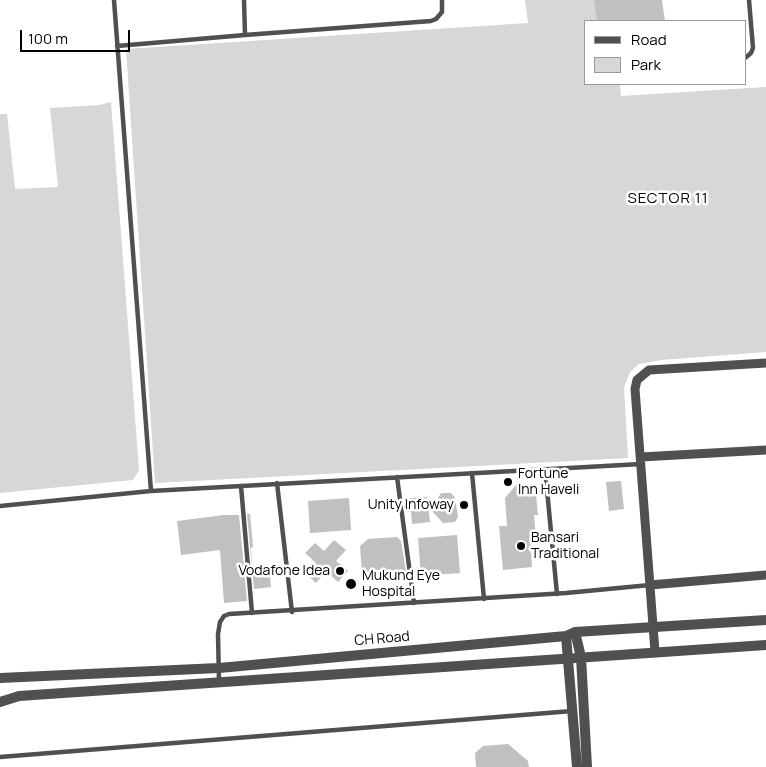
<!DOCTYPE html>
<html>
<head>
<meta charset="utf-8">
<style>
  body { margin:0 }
  #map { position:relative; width:766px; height:767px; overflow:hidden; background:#fff; font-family:Manrope,sans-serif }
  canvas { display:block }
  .legend { position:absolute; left:584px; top:20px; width:162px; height:65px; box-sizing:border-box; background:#fff; border:1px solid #999; margin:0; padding:6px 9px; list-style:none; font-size:15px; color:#000 }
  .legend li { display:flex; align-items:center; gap:10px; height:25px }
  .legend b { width:25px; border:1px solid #999 }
  .scale { position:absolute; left:20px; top:30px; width:110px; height:22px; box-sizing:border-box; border:2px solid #000; border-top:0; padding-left:6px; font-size:15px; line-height:18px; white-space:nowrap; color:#000; -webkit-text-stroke:4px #fff; paint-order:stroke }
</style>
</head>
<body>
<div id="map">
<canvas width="766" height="767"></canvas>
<ul class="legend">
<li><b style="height:6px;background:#505050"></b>Road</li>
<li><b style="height:14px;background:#d7d7d7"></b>Park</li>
</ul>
<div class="scale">100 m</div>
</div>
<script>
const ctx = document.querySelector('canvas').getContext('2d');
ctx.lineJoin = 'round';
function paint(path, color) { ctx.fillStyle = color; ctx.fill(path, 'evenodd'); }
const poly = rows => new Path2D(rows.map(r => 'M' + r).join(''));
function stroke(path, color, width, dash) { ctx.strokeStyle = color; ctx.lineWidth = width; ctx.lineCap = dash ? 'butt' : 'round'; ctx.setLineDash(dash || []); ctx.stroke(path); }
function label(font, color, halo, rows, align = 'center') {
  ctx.font = font + ' Manrope,sans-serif'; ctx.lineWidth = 5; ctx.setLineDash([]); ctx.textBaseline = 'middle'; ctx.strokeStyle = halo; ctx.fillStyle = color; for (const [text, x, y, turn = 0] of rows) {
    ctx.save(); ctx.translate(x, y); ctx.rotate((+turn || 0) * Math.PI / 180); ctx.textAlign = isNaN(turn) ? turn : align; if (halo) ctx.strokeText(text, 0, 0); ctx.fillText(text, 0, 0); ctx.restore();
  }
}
paint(poly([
  [525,0,616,0,617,21,585,21,585,84,620,84,621,96,766,87,766,352,661,360,639,364,630,372,624,387,628,458,155,483,126,49,528,23],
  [111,102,139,470,133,480,0,493,0,114,7,114,15,189,58,187,50,108,99,105]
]), '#d7d7d7');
paint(poly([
  [594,0,662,0,665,21,597,21],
  [621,481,624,509,609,511,606,482],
  [535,484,538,515,534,515,536,538,530,538,532,567,503,570,499,526,507,526,505,498,516,485],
  [441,493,451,493,455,498,458,517,455,522,443,523,431,510],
  [427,497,430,522,412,524,410,498],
  [349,498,351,530,310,533,308,501],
  [247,514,250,514,253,547,251,548,252,566,269,565,271,587,254,589,255,600],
  [224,515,239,515,247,601,224,603,220,550,181,555,177,521],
  [457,535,460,573,421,576,418,538],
  [397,537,401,541,406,571,401,576,367,579,362,574,360,546,368,539],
  [334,540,346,550,336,561,348,571,338,582,326,571,316,583,306,574,316,563,305,553,315,543,324,551],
  [508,744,528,761,529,767,476,767,475,753,483,746]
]), '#c0c0c0');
stroke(poly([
  [245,35,431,21,436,19,442,12,442,0],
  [117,46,245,35,244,0],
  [745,58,751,53,753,48,749,0],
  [545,469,557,594],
  [472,473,484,599],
  [397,477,414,603],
  [277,483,292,612],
  [241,486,252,613],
  [151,491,641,464],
  [0,506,151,491,114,0],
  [219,682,218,634,220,622,224,616,229,614,566,593,650,585],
  [0,757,572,711]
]), '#505050', 4.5);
stroke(poly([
  [641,457,766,450],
  [650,585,766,575],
  [655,652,635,389,637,380,649,370,766,363]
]), '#505050', 9);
stroke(poly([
  [575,632,581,657,587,767],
  [566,636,577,767],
  [0,678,219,668,566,636,575,632,766,620],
  [0,702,19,696,766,645]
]), '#505050', 10);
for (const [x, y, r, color] of [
  [508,482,5,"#000"],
  [464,505,5,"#000"],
  [521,546,5,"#000"],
  [340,571,5,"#000"],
  [351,584,6,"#000"]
]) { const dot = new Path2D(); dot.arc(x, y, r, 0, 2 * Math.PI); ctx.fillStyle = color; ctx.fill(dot); stroke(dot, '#fff', 2); }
label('14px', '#000', '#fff', [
  ["Fortune",518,474],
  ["Inn Haveli",518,490],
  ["Unity Infoway",454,505,"right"],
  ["Bansari",531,538],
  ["Traditional",531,554],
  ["Vodafone Idea",330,571,"right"],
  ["Mukund Eye",362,576],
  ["Hospital",362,592]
], 'left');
label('14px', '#000', '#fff', [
  ["CH Road",382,639,-5]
]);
ctx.letterSpacing = '1px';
label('15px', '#000', '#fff', [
  ["SECTOR 11",668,199]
]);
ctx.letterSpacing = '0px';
</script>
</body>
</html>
